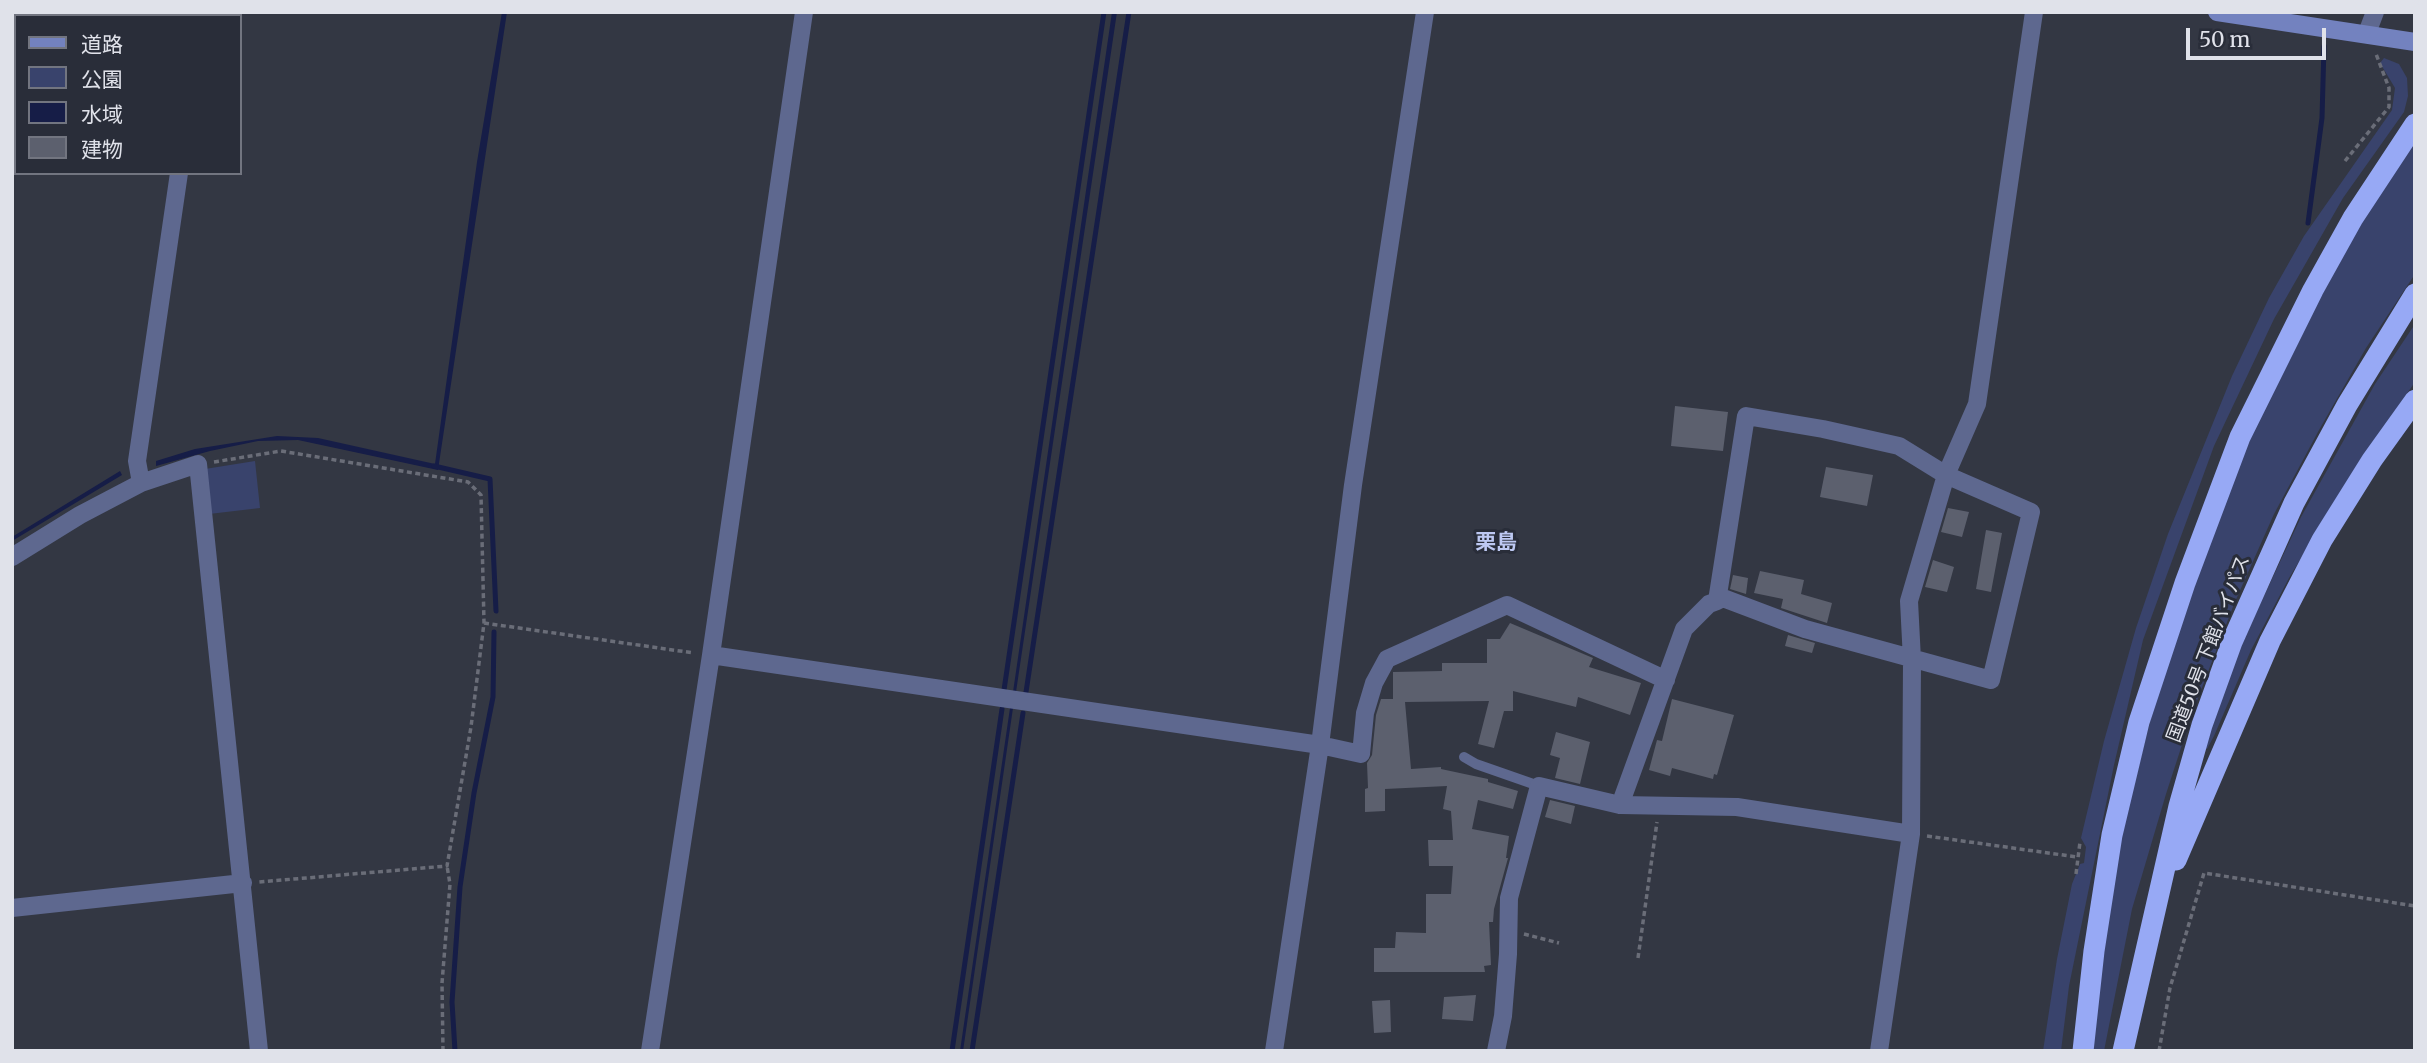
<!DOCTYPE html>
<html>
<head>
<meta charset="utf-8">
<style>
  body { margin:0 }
  #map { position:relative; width:2427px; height:1063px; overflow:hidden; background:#333743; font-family:Merriweather,"Noto Sans JP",serif }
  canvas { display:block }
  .frame { position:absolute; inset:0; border:14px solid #e0e2ea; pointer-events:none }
  .legend { position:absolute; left:14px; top:14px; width:228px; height:161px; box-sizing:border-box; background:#292d39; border:2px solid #727580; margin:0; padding:9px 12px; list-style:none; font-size:21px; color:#e0e2ea }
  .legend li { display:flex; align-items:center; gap:14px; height:35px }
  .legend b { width:35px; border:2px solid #727580 }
  .scale { position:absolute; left:2186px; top:28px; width:140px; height:32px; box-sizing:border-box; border:4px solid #e0e2ea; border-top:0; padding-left:9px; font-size:21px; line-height:24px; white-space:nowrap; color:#e0e2ea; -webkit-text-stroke:5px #292d39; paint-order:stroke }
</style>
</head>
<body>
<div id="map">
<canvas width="2427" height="1063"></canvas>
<div class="frame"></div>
<ul class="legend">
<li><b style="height:9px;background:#7382bf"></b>道路</li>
<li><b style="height:19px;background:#39436c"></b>公園</li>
<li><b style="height:19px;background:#161d47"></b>水域</li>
<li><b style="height:19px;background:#5c606e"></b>建物</li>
</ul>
<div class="scale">50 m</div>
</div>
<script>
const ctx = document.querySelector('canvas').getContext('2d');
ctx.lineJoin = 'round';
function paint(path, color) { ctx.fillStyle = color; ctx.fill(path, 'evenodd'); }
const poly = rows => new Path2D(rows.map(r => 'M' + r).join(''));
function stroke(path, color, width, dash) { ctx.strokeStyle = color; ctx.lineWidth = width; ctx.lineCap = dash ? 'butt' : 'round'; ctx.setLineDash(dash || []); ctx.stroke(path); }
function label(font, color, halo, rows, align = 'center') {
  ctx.font = font + ' Merriweather,"Noto Sans JP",serif'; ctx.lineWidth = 6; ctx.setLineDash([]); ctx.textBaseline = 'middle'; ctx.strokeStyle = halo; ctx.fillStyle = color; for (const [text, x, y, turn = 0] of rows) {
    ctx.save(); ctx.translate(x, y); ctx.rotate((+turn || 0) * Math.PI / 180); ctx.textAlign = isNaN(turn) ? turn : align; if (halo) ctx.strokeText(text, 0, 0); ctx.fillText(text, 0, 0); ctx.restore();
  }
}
paint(poly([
  [2384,58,2399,64,2407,78,2408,96,2404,112,2343,198,2274,319,2214,446,2143,640,2114,765,2069,986,2061,1051,2043,1051,2057,959,2072,884,2080,864,2084,863,2086,847,2081,838,2104,741,2136,628,2168,534,2232,376,2269,298,2304,236,2392,110,2395,88,2380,63],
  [2415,138,2415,274,2366,348,2319,430,2274,514,2234,604,2193,711,2166,794,2132,909,2104,1051,2092,1051,2098,978,2118,848,2158,690,2211,530,2254,428,2345,249],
  [2415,324,2415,382,2363,456,2289,578,2251,650,2214,736,2207,749,2203,747,2242,643,2301,517,2375,384],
  [255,461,260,508,209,514,205,469]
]), '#39436c');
paint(poly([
  [502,12,507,12,438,470,298,440,258,441,210,451,156,466,156,461,195,449,277,436,318,438,435,464,477,162],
  [1112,12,1117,12,1016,692,1013,692],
  [120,471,122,475,12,541,12,537],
  [1010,708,1013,708,963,1051,960,1051]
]), '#161d47');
stroke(poly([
  [2308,223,2322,118,2324,46],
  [434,466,490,479,496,611],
  [1004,690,1104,12],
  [1026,692,1129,12],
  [455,1051,452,1002,460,887,474,793,493,697,494,632],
  [952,1051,1002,709],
  [972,1051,1023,713]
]), '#161d47', 5);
paint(poly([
  [1675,406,1728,412,1723,451,1671,446],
  [1826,467,1873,475,1867,506,1820,497],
  [1948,508,1969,512,1962,537,1941,532],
  [1986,530,2002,533,1991,592,1976,589],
  [1933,560,1954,567,1947,592,1925,587],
  [1760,571,1804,580,1801,594,1832,603,1827,623,1781,608,1783,599,1754,593],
  [1733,575,1748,578,1746,594,1730,589],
  [1510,623,1593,658,1589,667,1641,683,1630,715,1578,697,1576,707,1513,691,1513,711,1504,711,1494,748,1478,744,1489,701,1405,702,1411,769,1441,767,1441,769,1488,779,1488,782,1518,791,1513,809,1478,800,1472,829,1509,836,1506,858,1508,858,1494,909,1493,922,1489,922,1491,965,1484,966,1485,972,1374,972,1374,948,1395,948,1396,932,1426,933,1426,894,1451,894,1453,866,1429,866,1428,840,1453,840,1451,811,1443,809,1447,786,1385,789,1385,811,1365,812,1365,789,1368,788,1367,763,1372,755,1376,715,1381,699,1393,699,1393,672,1442,671,1442,663,1487,663,1487,639,1500,639],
  [1788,635,1815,643,1812,653,1785,646],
  [1672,699,1734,715,1717,775,1714,774,1713,779,1672,768,1670,776,1649,770,1657,740,1662,741],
  [1556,732,1590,742,1580,784,1555,778,1560,758,1550,755],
  [1550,800,1575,806,1571,824,1545,817],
  [1476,995,1473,1021,1442,1019,1444,997],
  [1390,1000,1391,1032,1374,1033,1372,1001]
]), '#5c606e');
stroke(poly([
  [2345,161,2389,107,2389,88,2376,54],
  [214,462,281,451,468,482,481,495,484,623,471,727,447,866,259,882],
  [484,623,694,653],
  [1927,836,2077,857],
  [2076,874,2080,842],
  [1524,934,1559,943],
  [1638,958,1657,822],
  [443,1051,442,983,450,884,447,866],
  [2159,1051,2170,988,2204,873,2415,906]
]), '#6a6d78', 3.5, [5, 3.5]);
stroke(poly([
  [1464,757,1476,764,1539,786]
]), '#5e688f', 10);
stroke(poly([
  [202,16,202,12],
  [2367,33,2375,12],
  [141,483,137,461,179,173],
  [12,557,80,515,141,483,198,464,259,1051],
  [711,655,1320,745,1361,754,1365,713,1374,683,1387,659,1507,605,1666,680],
  [1620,805,1684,629,1709,604,1717,601,1723,598,1805,629,1991,680,2031,512,1946,475,1899,446,1823,429,1746,416,1717,601],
  [12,908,243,883],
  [650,1051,711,655,804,12],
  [1274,1051,1320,745,1353,485,1425,12],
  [1496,1051,1503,1016,1508,954,1509,898,1539,786,1620,805,1737,807,1911,834],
  [1879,1051,1911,834,1912,660,1909,601,1946,475,1977,404,2034,12]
]), '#5e688f', 18);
stroke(poly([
  [2217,12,2415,42]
]), '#7382bf', 18);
stroke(poly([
  [2176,860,2270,641,2322,540,2372,460,2415,400],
  [2083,1051,2094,951,2112,835,2139,722,2185,583,2240,437,2313,290,2353,218,2415,124],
  [2123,1051,2179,806,2202,725,2232,642,2294,503,2347,405,2415,294]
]), '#97a9f5', 21);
label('19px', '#e0e2ea', '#292d39', [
  ["国道50号 下館バイパス",2209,649,-69]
]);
label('bold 21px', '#bdc8f2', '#292d39', [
  ["栗島",1496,543]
]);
</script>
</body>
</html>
